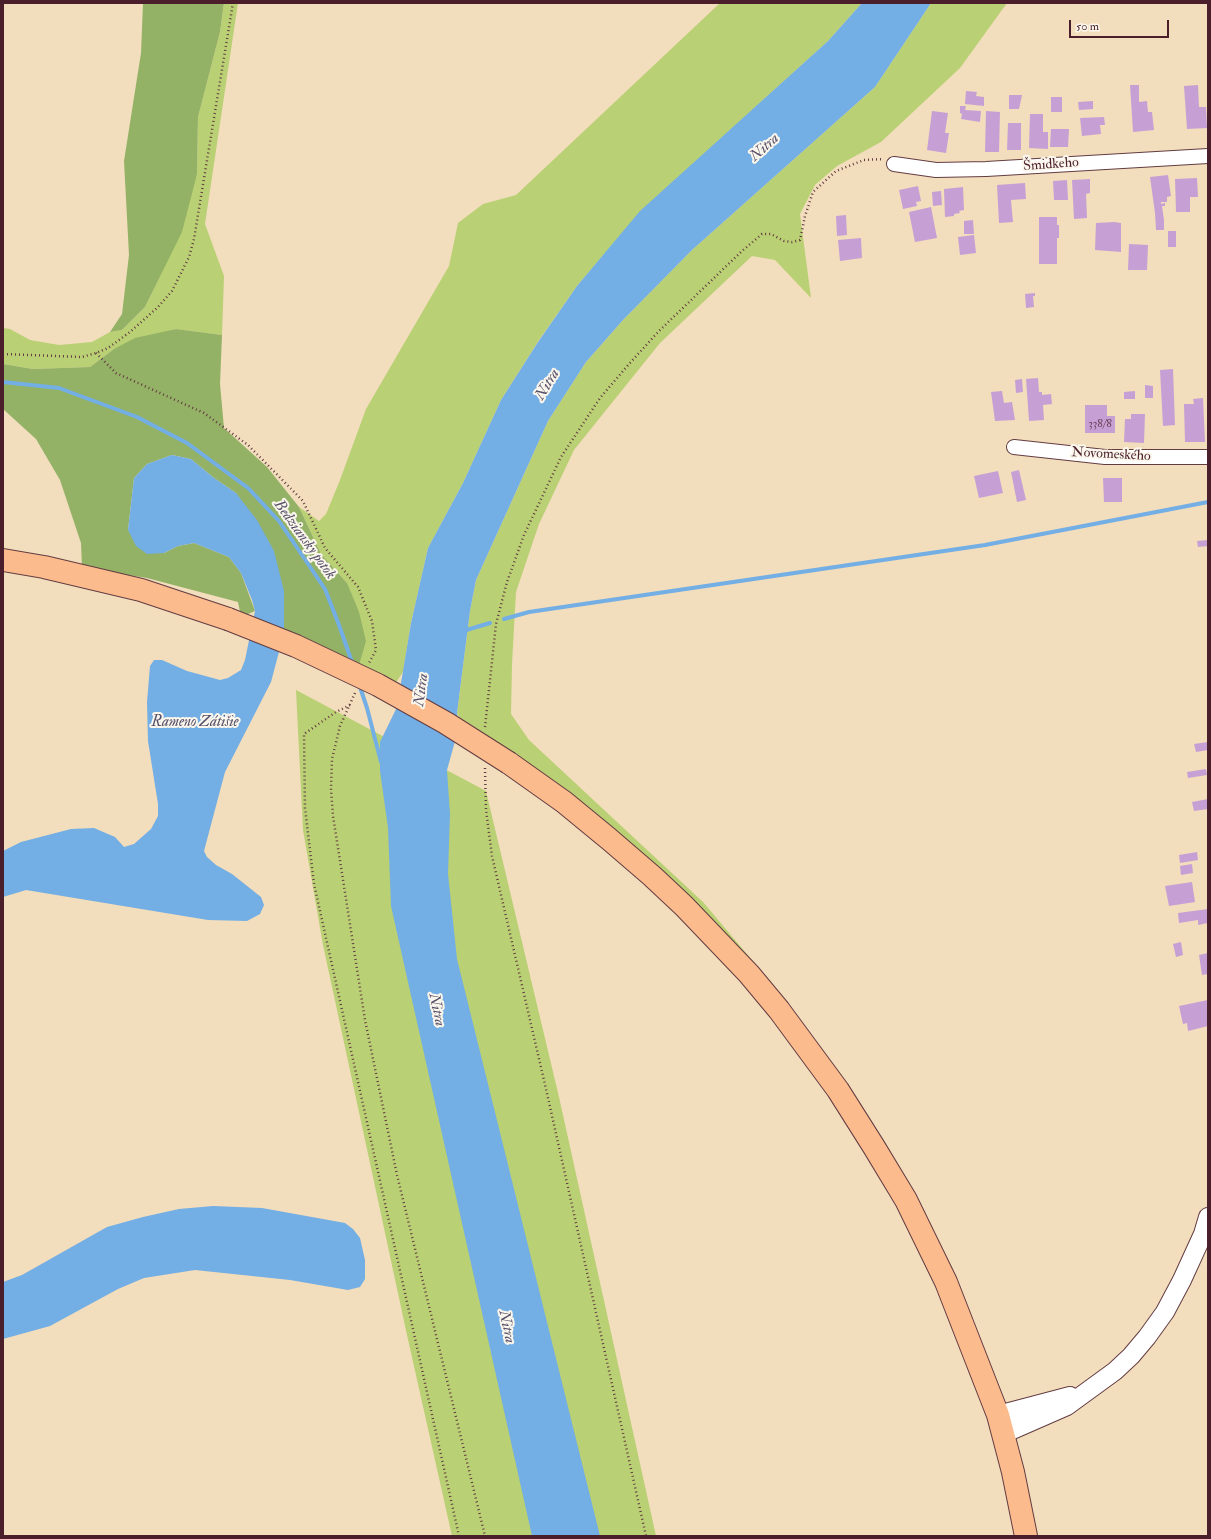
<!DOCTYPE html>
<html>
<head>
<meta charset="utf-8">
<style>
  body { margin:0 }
  #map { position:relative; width:1211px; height:1539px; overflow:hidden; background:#f2ddbd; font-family:"IM FELL Double Pica",serif }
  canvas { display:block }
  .frame { position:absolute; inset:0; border:4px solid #4a1f2b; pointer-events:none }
  .scale { position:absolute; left:1069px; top:20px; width:100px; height:18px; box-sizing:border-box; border:2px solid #4a1f2b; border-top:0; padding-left:5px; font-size:12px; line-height:14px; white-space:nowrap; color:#4a1f2b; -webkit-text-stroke:3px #fbf7ec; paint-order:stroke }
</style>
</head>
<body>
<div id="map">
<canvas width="1211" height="1539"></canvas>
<div class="frame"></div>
<div class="scale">50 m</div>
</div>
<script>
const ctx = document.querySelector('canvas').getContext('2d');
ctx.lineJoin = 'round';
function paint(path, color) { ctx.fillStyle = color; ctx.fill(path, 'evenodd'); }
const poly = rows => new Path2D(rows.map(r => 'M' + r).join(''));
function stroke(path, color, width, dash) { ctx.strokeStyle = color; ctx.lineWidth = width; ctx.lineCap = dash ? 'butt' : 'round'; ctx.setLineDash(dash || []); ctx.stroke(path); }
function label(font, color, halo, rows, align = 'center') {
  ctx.font = font + ' "IM FELL Double Pica",serif'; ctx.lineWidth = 4; ctx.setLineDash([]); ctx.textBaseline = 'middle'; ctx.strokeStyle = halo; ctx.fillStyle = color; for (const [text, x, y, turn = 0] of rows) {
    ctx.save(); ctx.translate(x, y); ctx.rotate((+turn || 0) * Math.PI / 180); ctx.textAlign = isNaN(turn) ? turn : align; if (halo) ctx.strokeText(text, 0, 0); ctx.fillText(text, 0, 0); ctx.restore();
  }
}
paint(poly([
  [224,3,238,3,205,224,224,276,222,335,175,329,114,349,90,367,33,369,3,364,3,328,10,329,30,340,59,345,92,342,110,332,122,330,145,307,163,270,197,174,198,117,220,32],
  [720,3,862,3,828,41,640,212,577,286,539,340,501,400,463,483,428,548,411,623,403,672,393,687,357,672,347,583,321,554,299,507,319,521,326,514,340,480,366,409,449,266,458,223,483,204,516,195],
  [931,3,1007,3,960,68,881,142,837,166,815,185,800,214,811,298,775,260,752,256,660,343,574,450,539,524,516,592,512,664,511,714,529,740,703,902,779,992,714,927,465,730,457,713,470,611,476,580,548,421,586,362,623,320,692,250,875,87],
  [296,690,486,791,559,1097,656,1536,452,1536,407,1335,323,945,303,830]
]), '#bad074');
paint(poly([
  [143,3,224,3,220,32,198,117,197,174,182,232,145,307,122,330,110,332,122,314,129,255,124,161,141,53],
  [176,329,222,335,220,384,224,428,267,467,299,507,321,554,347,583,359,612,366,641,357,672,284,633,284,594,236,493,214,478,191,459,172,455,147,464,134,478,128,530,164,553,178,546,194,543,229,557,241,573,255,611,241,617,238,602,147,578,82,568,81,543,60,480,36,439,3,409,3,364,33,369,90,367,114,349,135,338]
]), '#93b266');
paint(poly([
  [862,3,931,3,875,87,692,250,623,320,586,362,548,421,476,580,470,611,457,713,459,727,447,770,450,814,448,874,457,959,600,1536,532,1536,391,906,388,828,380,771,380,742,397,707,411,623,428,548,463,483,501,400,538,342,577,286,640,211,828,41],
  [172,455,191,459,214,478,236,493,257,520,274,551,284,591,284,633,271,682,225,772,204,851,207,857,216,865,232,874,261,897,264,905,260,914,247,921,208,920,26,890,3,897,3,851,21,842,71,829,94,828,115,837,124,847,134,844,151,829,158,816,158,804,148,741,147,702,150,666,154,660,162,660,187,671,220,680,228,678,241,670,245,660,255,611,252,600,241,573,229,557,194,543,178,546,164,553,147,554,136,546,128,530,134,478,147,464],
  [213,1206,262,1208,345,1223,353,1229,360,1238,365,1260,365,1279,360,1287,348,1290,290,1280,195,1270,144,1278,118,1289,50,1326,3,1339,3,1282,22,1275,107,1227,143,1217,179,1209]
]), '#73aee4');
stroke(poly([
  [3,382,59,388,137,417,187,443,248,488,279,521,325,589,339,625,353,665],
  [504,619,529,612,985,545,1208,502],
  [463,631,490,623],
  [359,684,367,708,381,762]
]), '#73aee4', 4);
paint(poly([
  [1130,85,1139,85,1139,102,1147,101,1148,112,1152,112,1154,130,1133,132],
  [1198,85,1199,107,1206,107,1207,128,1187,129,1184,86],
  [966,91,977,92,976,96,984,97,984,106,965,104],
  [1009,95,1022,95,1019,109,1009,109],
  [1051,97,1062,97,1062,112,1051,112],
  [1093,101,1093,109,1079,110,1078,102],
  [960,106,966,106,965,110,981,111,980,122,961,119,962,114,960,113],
  [932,111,948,113,945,133,949,133,946,153,927,150],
  [986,111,1000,112,999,152,985,152],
  [1030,114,1043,114,1043,132,1048,132,1048,149,1029,148],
  [1104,117,1105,125,1100,125,1101,134,1082,136,1080,118],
  [1008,123,1021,123,1021,150,1007,150],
  [1051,129,1069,129,1068,147,1050,147],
  [1168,175,1171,196,1167,197,1167,202,1161,202,1161,204,1165,203,1165,206,1162,206,1164,220,1164,230,1156,230,1155,213,1150,177],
  [1197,178,1198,197,1190,197,1190,212,1176,212,1175,179],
  [1090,179,1090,193,1086,194,1087,218,1074,219,1072,180],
  [1067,180,1068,200,1054,200,1053,181],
  [1025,183,1026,199,1011,200,1013,222,999,223,997,185],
  [918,186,921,201,916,202,917,206,903,209,899,190],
  [963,187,964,210,959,211,960,213,954,214,954,216,945,217,944,189],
  [941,191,942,205,933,206,932,192],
  [931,207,937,238,915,242,909,212],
  [846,215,847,235,837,236,836,216],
  [1039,217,1057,217,1057,225,1059,225,1059,238,1057,238,1057,264,1039,264],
  [973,220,974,234,964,234,964,221],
  [1114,222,1121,223,1121,252,1095,250,1096,223],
  [1168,231,1176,231,1176,247,1168,247],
  [974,235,976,253,960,255,958,237],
  [861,238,862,258,840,261,838,240],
  [1129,244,1148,245,1147,270,1128,270],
  [1035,293,1035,296,1033,296,1034,307,1026,308,1025,294],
  [1173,369,1175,425,1163,426,1160,370],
  [1038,378,1039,392,1042,392,1042,395,1051,394,1052,404,1043,405,1044,420,1029,421,1026,379],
  [1022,379,1023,392,1016,393,1015,380],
  [1145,385,1153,386,1153,398,1145,398],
  [1002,391,1004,403,1012,402,1015,420,995,421,991,392],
  [1135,391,1135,399,1124,399,1124,392],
  [1203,398,1205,442,1185,442,1184,404,1194,404,1193,399],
  [1085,405,1107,405,1107,416,1115,416,1115,433,1085,433],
  [1131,414,1145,414,1144,443,1124,442,1125,419,1131,419],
  [1019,470,1026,500,1017,502,1011,472],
  [998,471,1003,493,979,498,974,476],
  [1103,478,1122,478,1122,502,1104,502],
  [1208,540,1208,546,1198,547,1197,541],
  [1208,742,1208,750,1196,752,1194,744],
  [1206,769,1207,775,1188,778,1187,772],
  [1208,799,1208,809,1194,811,1192,802],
  [1197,852,1198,860,1180,863,1179,855],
  [1192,864,1193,873,1181,875,1180,866],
  [1192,882,1195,902,1169,906,1165,886],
  [1208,909,1208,923,1198,925,1198,920,1179,923,1178,913],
  [1181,942,1183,955,1176,957,1173,944],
  [1208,953,1208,974,1202,975,1199,955],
  [1208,1000,1208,1026,1188,1031,1187,1023,1183,1024,1179,1006]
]), '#c6a0d4');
const minor = poly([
  [894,164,936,170,986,169,1208,156],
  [1014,447,1105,457,1208,457]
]);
const tertiary = poly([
  [998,1415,1070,1396],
  [1003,1434,1067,1406,1115,1371,1131,1356,1147,1337,1165,1312,1182,1280,1203,1234,1208,1217]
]);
const primary = poly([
  [3,560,44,567,141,590,228,619],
  [509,763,564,802,609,839,652,876,684,906,749,974,779,1010,838,1090,874,1147,906,1200,946,1282,998,1415,1013,1472,1026,1536]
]);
stroke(minor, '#633c41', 16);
stroke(tertiary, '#633c41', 20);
stroke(primary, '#633c41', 24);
stroke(poly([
  [96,353,116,373,204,413,248,445,303,501,325,548,358,587,372,621,376,650,369,663],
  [3,354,82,357,96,353,108,348,130,332,158,307,172,291,189,257,194,239,233,3],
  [355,693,340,726,332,759,331,789,333,816,365,1020,397,1175,485,1536],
  [350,705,336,712,304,734,305,808,314,884,459,1536],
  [485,727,496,624,507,582,524,535,561,457,600,398,629,364,659,331,742,251,762,234,771,234,784,241,792,242,800,240,805,216,813,192,836,171,864,160,884,159],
  [485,768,486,810,492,856,546,1089,646,1536]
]), '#633c41', 2.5, [1, 3]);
stroke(minor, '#fff', 14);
stroke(tertiary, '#fff', 18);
stroke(primary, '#fbbb8d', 22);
const primaryBridge = poly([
  [228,619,296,646,378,685,446,723,509,763]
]);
stroke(primaryBridge, '#633c41', 24, []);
stroke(primaryBridge, '#fbbb8d', 22);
label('12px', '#693f55', null, [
  ["338/8",1100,424]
]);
label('14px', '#4a1f2b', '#fbf7ec', [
  ["Šmidkeho",1051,165,-4],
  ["Novomeského",1111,455,3]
]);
label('italic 15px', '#58516c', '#fbf7ec', [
  ["Nitra",765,148,-42],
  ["Nitra",548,385,-59],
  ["Bedziansky potok",304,540,54],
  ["Nitra",422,690,-82],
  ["Rameno Zátišie",195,723],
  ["Nitra",436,1010,78],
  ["Nitra",506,1327,78]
]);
</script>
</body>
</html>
